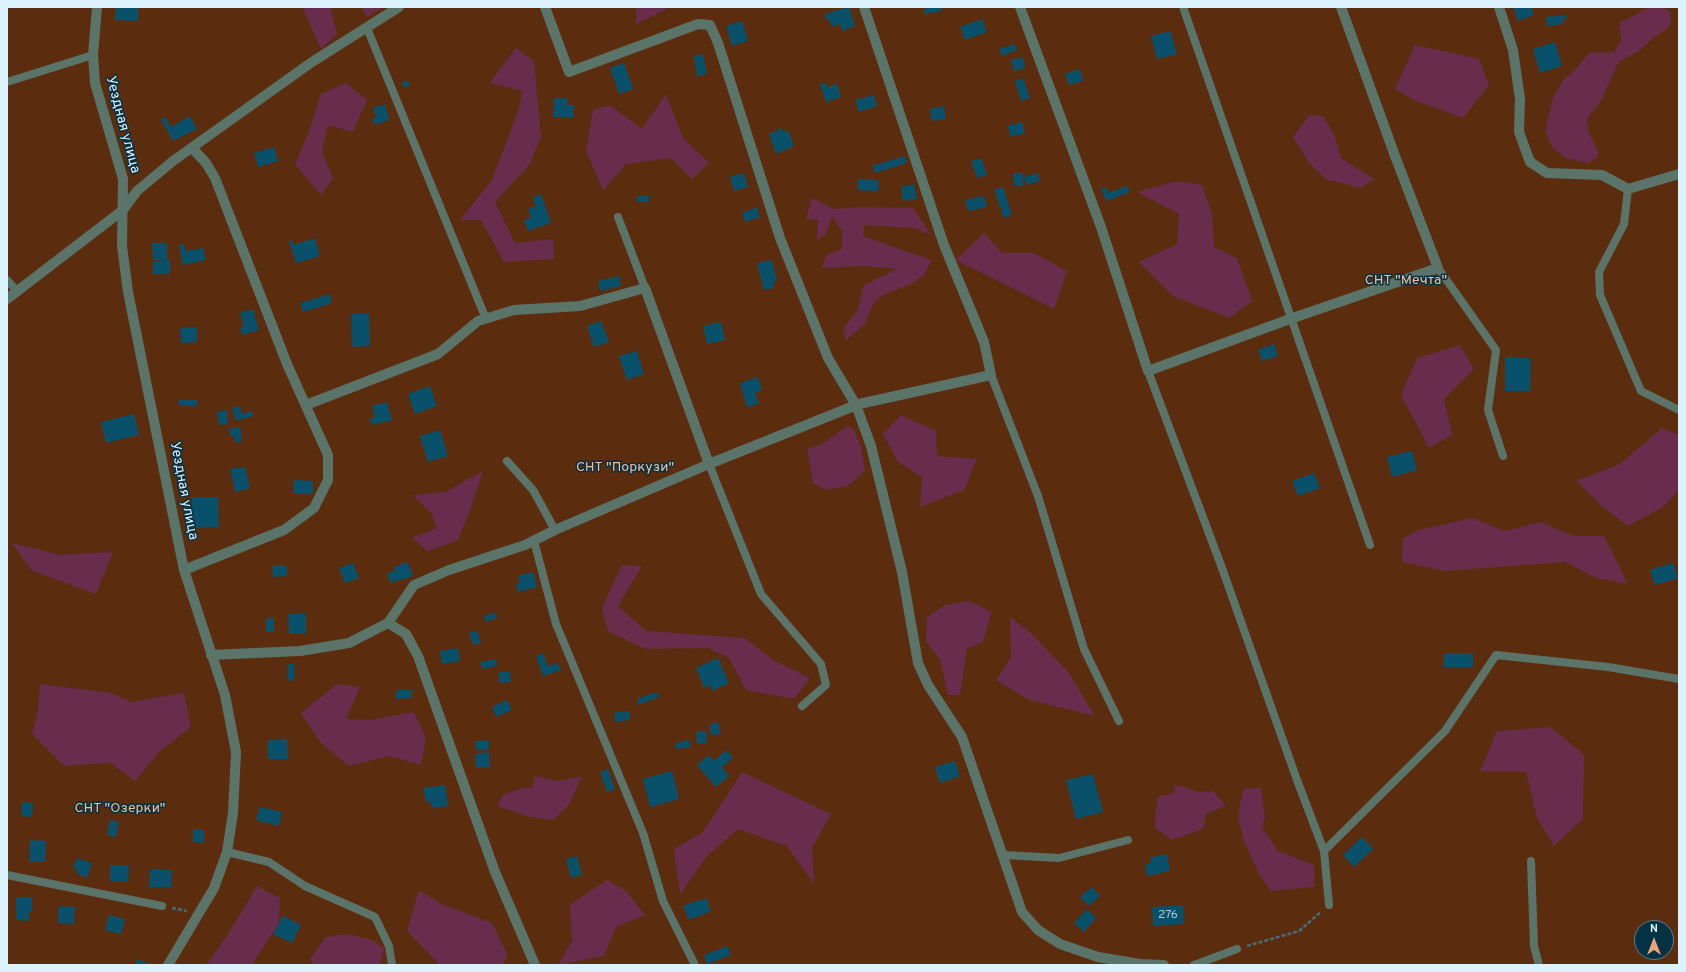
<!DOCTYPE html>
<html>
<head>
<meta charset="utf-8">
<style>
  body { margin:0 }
  #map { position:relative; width:1686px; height:972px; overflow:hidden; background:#043245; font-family:Overpass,sans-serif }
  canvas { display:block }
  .frame { position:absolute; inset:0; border:8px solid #dcf2fe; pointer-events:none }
  .north { position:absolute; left:1634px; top:920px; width:40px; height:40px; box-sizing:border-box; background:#043245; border:1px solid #5a7f8f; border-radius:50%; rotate:0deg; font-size:11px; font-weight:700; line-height:16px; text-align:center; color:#dcf2fe }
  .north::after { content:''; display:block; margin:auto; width:14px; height:18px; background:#efa377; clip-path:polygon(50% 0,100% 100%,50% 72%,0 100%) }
</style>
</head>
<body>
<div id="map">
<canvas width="1686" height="972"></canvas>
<div class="frame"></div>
<div class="north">N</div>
</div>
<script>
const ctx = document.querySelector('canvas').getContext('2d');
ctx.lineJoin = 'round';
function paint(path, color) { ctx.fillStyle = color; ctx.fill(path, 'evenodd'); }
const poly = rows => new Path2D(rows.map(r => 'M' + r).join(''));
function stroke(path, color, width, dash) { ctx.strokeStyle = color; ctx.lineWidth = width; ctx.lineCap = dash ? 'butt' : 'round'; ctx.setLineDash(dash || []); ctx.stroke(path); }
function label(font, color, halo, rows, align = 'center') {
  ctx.font = font + ' Overpass,sans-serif'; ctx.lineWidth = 3; ctx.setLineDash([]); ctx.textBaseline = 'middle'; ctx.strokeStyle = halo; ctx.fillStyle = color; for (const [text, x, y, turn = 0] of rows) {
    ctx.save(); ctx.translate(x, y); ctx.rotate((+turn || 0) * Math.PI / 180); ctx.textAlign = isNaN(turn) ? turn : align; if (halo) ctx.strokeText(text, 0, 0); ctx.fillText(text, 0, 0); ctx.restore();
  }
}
paint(poly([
  [7,7,1679,7,1679,965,7,965],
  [1642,928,1666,928,1666,952,1642,952]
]), '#5b2d0e');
paint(poly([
  [302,7,330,7,337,34,321,49],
  [361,7,383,7,367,17],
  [636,7,667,7,665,10,636,24],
  [1661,7,1670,12,1671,23,1668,28,1654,37,1639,51,1619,61,1602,99,1587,119,1588,130,1598,151,1598,157,1588,163,1565,158,1552,147,1545,131,1553,98,1564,79,1574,71,1589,53,1614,52,1622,39,1619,28,1621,22,1646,9],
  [1415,45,1479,59,1489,85,1463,118,1414,100,1395,89],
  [516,48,534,61,541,137,530,164,495,202,515,243,553,239,554,259,504,262,481,220,460,220,492,180,519,109,522,91,490,83],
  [346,83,367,100,353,132,328,125,322,152,333,178,321,195,295,164,308,134,321,94],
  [666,94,683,138,709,163,692,179,671,158,626,164,603,191,586,150,593,110,610,105,642,129],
  [1309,115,1323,116,1334,134,1341,158,1374,179,1361,188,1326,179,1309,163,1293,137],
  [1177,181,1202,185,1212,214,1214,247,1237,258,1252,301,1229,318,1173,296,1139,262,1177,244,1179,214,1137,192],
  [812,198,834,209,861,207,913,208,931,235,914,228,864,225,863,236,932,260,924,275,911,284,883,295,873,304,865,324,846,340,843,329,857,311,864,285,897,269,864,266,822,268,826,255,842,249,842,231,832,216,826,234,817,240,818,220,806,219],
  [984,233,1002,253,1034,253,1067,271,1054,309,956,260],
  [1460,345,1474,369,1444,399,1452,435,1429,448,1401,395,1417,358],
  [901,415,936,431,937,456,977,459,964,490,920,507,922,477,898,462,883,434],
  [848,426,854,430,861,447,865,470,848,486,825,490,813,483,807,449,822,444],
  [1662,428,1679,435,1679,490,1663,507,1628,526,1603,507,1576,481,1620,464],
  [483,471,469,513,458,540,428,551,412,538,437,528,431,513,413,495,445,492],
  [1472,518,1505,531,1540,522,1574,536,1604,536,1628,584,1596,578,1565,562,1445,571,1402,562,1403,538,1419,530],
  [12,543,60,555,113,552,96,594,32,571],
  [622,565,642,566,618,606,646,631,745,638,773,660,810,678,794,699,746,690,729,658,708,648,645,649,608,631,602,608],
  [969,601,992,612,983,642,967,648,960,695,948,695,940,659,926,642,927,617,945,605],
  [1010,617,1031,633,1068,672,1095,716,1029,700,996,680,1011,657],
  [40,684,111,693,131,702,184,693,191,727,159,752,135,781,110,763,64,766,32,734,38,711],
  [337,684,360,687,346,719,371,720,414,712,426,738,421,765,389,756,349,766,321,743,301,713],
  [1551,727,1584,755,1583,819,1554,846,1537,818,1526,772,1480,771,1497,731],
  [742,772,831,814,812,848,814,884,787,846,738,829,706,857,680,895,674,849,702,833],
  [535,776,557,781,582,776,569,805,553,820,526,816,497,806,504,794,523,788,533,787],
  [1175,785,1185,787,1198,792,1213,791,1226,806,1206,814,1203,829,1172,840,1155,828,1156,808,1158,797,1174,793],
  [1261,788,1265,817,1262,828,1278,851,1314,865,1314,887,1271,891,1259,874,1244,841,1238,817,1243,789],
  [607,880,626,891,645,915,616,927,604,956,558,965,572,941,570,905],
  [257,886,280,898,279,923,252,965,206,965,227,936],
  [419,890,441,904,492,923,507,954,503,965,440,965,407,931],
  [348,934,372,940,384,948,380,965,315,965,310,959,326,937]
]), '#6a2c4c');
paint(poly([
  [116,7,138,7,138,21,115,20],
  [849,7,855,26,843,31,840,24,832,27,829,19,826,20,825,14],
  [935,7,941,7,942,11,924,14,924,9],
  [1513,7,1531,7,1534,15,1518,21],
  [1566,15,1567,19,1563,19,1563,24,1547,26,1546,17],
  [982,19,987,32,965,40,960,27],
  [742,21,748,41,732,46,726,26],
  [1170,31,1177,54,1157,59,1151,36],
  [1555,42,1562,66,1540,73,1533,49],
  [1015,44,1017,50,1002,56,999,49],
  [703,54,707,74,697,76,694,56],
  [1023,57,1025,68,1014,71,1011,60],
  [624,63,633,89,619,94,610,68],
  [1080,69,1083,81,1069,85,1065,74],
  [1023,78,1030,98,1021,101,1015,81],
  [409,81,410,86,403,87,402,82],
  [826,83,827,87,837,84,841,97,826,102,820,84],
  [874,95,877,106,859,112,855,100],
  [554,98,567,98,567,105,574,105,573,117,553,117],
  [385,104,389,120,374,125,372,118,376,117,373,108],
  [944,106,946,119,932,121,930,109],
  [190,116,197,129,173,141,161,119,165,117,171,127],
  [1022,122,1025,133,1011,137,1007,126],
  [782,128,783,132,788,130,794,146,776,154,769,134],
  [274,147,278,161,258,167,254,153],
  [905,156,907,163,875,173,872,166],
  [981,158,987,175,977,178,971,161],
  [744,173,748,187,734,191,730,177],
  [1013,173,1023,173,1023,186,1014,186],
  [1038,173,1040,181,1026,185,1024,177],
  [858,179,879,180,878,191,858,190],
  [914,184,917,199,903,201,901,187],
  [1127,186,1130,192,1106,201,1101,189,1106,187,1109,193],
  [1003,187,1012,215,1004,218,994,190],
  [541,194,551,223,528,231,524,220,531,218,528,209,536,206,533,197],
  [637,196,649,196,649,202,637,202],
  [984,196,987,207,968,211,965,200],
  [757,207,760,217,745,222,742,213],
  [315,238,320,256,296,263,289,241,292,240,294,245],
  [152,243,167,243,167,260,153,260],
  [184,244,186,251,203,248,206,260,183,265,179,245],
  [170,260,170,274,153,274,153,261],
  [772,260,777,281,773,282,774,288,764,290,757,263],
  [619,276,621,286,600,291,598,281],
  [330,294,332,303,303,312,300,303],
  [253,309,259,330,242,335,240,328,244,327,240,313],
  [351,314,369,314,370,346,352,347],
  [601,321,609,342,594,347,587,326],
  [721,322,725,340,707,344,703,326],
  [197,327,197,342,181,343,180,328],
  [1274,344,1278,356,1262,361,1258,350],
  [637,351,644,374,627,380,619,356],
  [1505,357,1531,358,1530,391,1505,391],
  [758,377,762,390,755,393,759,404,747,407,740,383],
  [430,386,437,406,415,414,408,394],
  [179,400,197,400,197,406,179,406],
  [387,402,392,420,372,425,370,418,375,417,372,406],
  [240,406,242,414,252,411,253,416,236,421,232,408],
  [227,410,228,424,219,425,217,412],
  [134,414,139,435,106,443,101,422],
  [240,427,242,442,235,442,234,436,230,436,229,429],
  [440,430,448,456,428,462,420,436],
  [1412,451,1417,470,1392,477,1387,457],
  [245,467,250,488,235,492,230,469],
  [1314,473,1320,488,1298,496,1292,481],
  [294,480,313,481,313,494,293,494],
  [192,497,218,497,219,527,192,528],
  [408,562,413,576,391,583,387,573,395,571,394,567],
  [353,563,359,578,345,583,339,568],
  [1673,563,1678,578,1655,585,1650,570],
  [272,565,287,565,287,576,273,577],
  [533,572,537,587,518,592,516,584,520,583,518,576],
  [495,612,497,618,486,622,484,616],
  [306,613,306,634,289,634,288,614],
  [274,618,274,632,266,632,266,619],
  [477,631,481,643,473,645,469,633],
  [458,648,460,661,442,664,440,651],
  [543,653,548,666,558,663,561,670,543,676,536,656],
  [1444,653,1473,653,1473,667,1444,667],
  [718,658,729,683,712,691,710,685,704,688,696,668],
  [495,659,497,666,482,669,480,662],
  [288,664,295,664,294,681,287,680],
  [499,672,510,672,511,682,499,683],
  [396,690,411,690,412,698,396,699],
  [657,692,659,697,639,705,637,699],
  [507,700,512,710,496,717,492,707],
  [629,711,630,720,615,722,614,713],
  [718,722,721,733,712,736,709,725],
  [706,731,707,743,697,744,696,732],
  [287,739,288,759,268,759,268,740],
  [489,740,489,750,476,750,475,741],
  [689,740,691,747,676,749,675,743],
  [726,750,733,758,722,767,729,776,716,787,697,765,708,755,714,761],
  [489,752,490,767,476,768,475,754],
  [955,761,960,776,940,783,935,767],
  [608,769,615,789,607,792,600,772],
  [672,771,679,799,650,807,643,779],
  [1093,774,1103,812,1076,819,1066,780],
  [445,785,448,806,432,808,430,801,426,802,423,788],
  [22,802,33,803,32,817,21,816],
  [260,807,282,812,279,826,256,820],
  [110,820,119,822,116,837,107,835],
  [193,829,204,829,204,843,193,842],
  [1362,837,1373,849,1354,867,1343,855],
  [30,840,46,841,45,862,29,862],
  [1167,854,1170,871,1147,876,1145,865,1151,863,1150,858],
  [577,856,582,875,571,878,566,859],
  [77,858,92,863,87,878,77,874,78,870,73,869],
  [110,865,129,865,128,881,110,881],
  [150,869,172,870,171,887,149,887],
  [1092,887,1100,896,1089,906,1080,897],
  [16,897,32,897,32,912,29,912,29,921,16,920],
  [706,898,711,911,689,920,683,906],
  [1183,905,1184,924,1153,926,1152,907],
  [59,906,75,907,74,924,58,923],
  [1087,909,1096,918,1084,932,1074,923],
  [109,915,125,919,121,934,105,930],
  [283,916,301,925,292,943,273,934],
  [728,946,731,955,707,964,704,955],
  [137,959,151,965,135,965]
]), '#09506b');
stroke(poly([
  [172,908,187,911],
  [1247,946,1299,931,1321,912]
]), '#476d7e', 2.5, [4, 2]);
stroke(poly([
  [1183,7,1370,545],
  [367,28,486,319],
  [7,82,93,55],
  [1628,189,1624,224,1599,272,1600,295,1641,391,1679,410],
  [618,217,645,288],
  [1438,268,1496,350,1488,410,1503,456],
  [7,280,17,291],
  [1148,371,1222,568,1297,780,1324,851,1329,905],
  [991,375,1038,496,1084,649,1119,721],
  [507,461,533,490,555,530],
  [709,464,761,594,821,664,826,685,802,706],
  [534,541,556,624,643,833,663,901,695,965],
  [1324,851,1445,731,1496,655,1608,667,1679,679],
  [227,852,269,862,305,886,375,917,389,946,392,965],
  [1004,855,1059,858,1128,840],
  [1531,861,1534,946,1539,965],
  [7,875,162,906],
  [1194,965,1237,949]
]), '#5b746a', 8);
stroke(poly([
  [97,7,93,55,95,83,123,179,122,246,128,292,184,570,225,695,236,752,233,813,227,852,214,888,168,965],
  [545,7,569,72,698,24,710,25,718,43,780,238,828,358,856,405,871,446,902,572,918,663,928,685,962,737,1022,912,1038,930,1060,944,1098,957,1140,964,1164,965],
  [1020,7,1101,227,1148,371,1290,319,1438,268,1395,156,1341,7],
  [1499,7,1513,50,1520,99,1519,132,1530,162,1547,173,1602,175,1628,189,1679,174],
  [7,299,123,210,137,191,173,161,312,62,399,7],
  [306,405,438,354,478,321,514,310,580,306,645,288,709,464],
  [184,570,284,530,314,508,328,480,328,455,287,364,215,178,206,163,192,148],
  [388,623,406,634,418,656,495,872,535,965],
  [211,655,300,651,349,643,388,623,414,585,449,570,525,545,555,530,709,464,859,404,991,375,984,342,944,245,864,7]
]), '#5b746a', 10);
label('12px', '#a7cad9', null, [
  ["276",1168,916]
]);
label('14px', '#dcf2fe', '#043245', [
  ["Уездная улица",122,125,75],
  ["Уездная улица",183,491,79]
]);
label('14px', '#f4bc9e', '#043245', [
  ["СНТ \"Мечта\"",1406,281],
  ["СНТ \"Поркузи\"",625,468],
  ["СНТ \"Озерки\"",120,809]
]);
</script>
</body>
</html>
